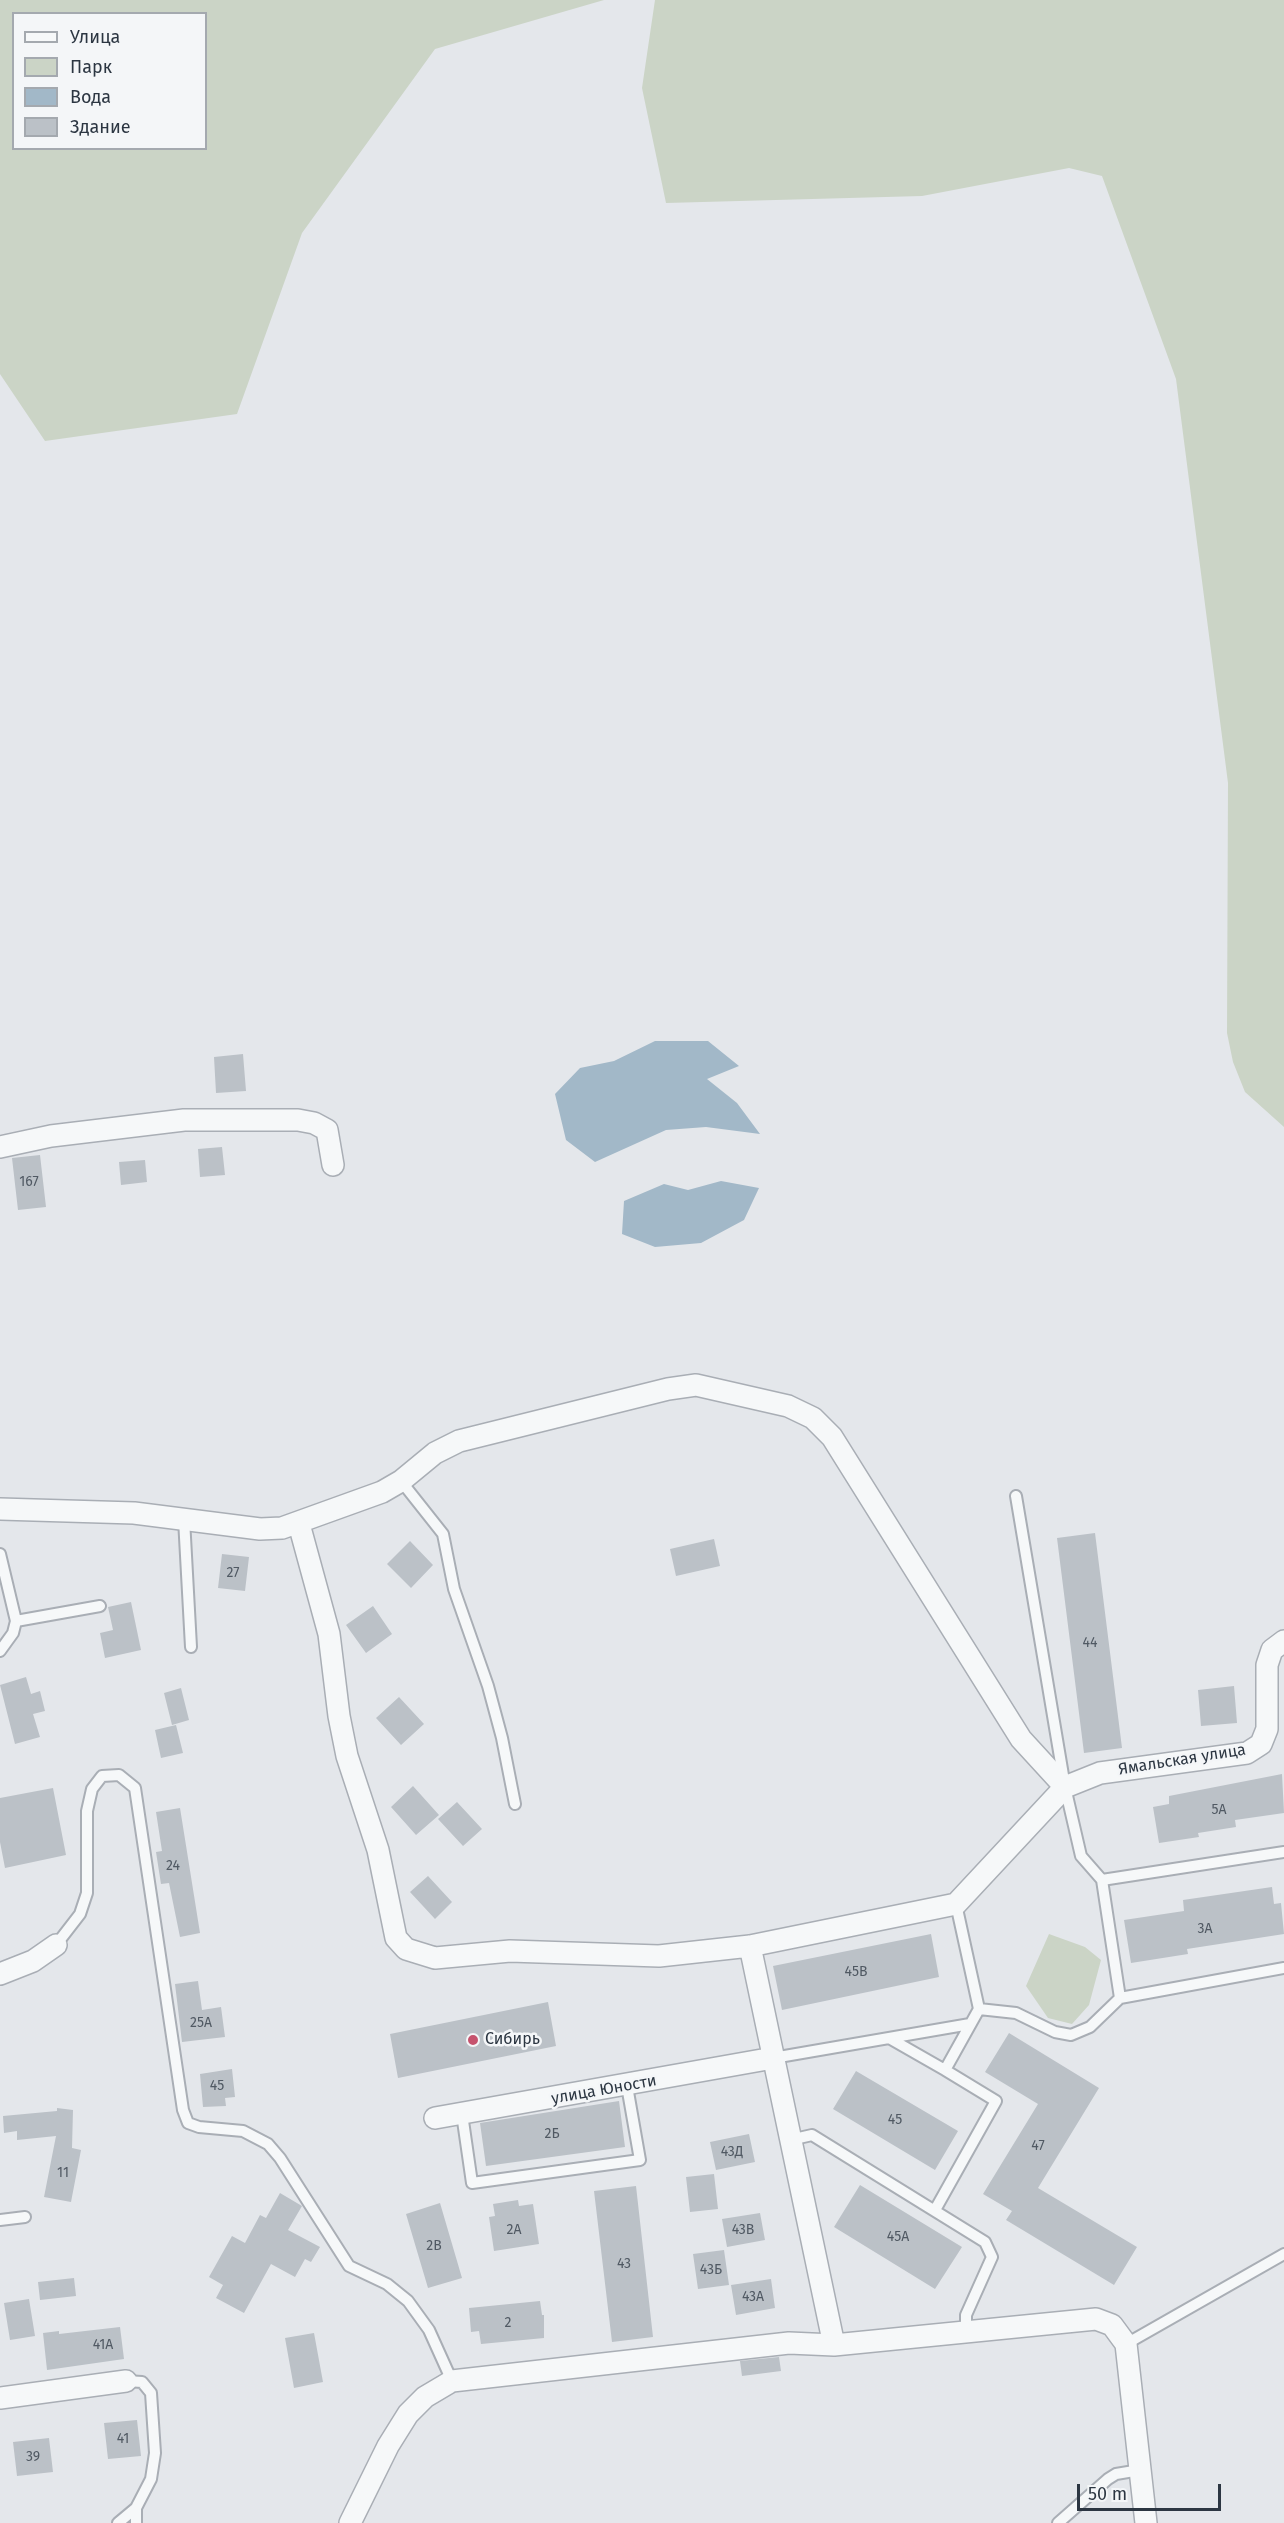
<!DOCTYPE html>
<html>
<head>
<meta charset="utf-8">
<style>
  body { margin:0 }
  #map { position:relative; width:1284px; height:2523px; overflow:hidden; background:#e4e7eb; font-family:"Fira Sans",sans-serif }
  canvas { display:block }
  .legend { position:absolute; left:12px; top:12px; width:195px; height:138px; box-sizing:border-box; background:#f4f6f8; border:2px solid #a4a9af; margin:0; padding:8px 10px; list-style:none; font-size:18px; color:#2c3642 }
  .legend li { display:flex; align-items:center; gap:12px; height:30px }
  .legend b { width:30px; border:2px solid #a4a9af }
  .scale { position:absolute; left:1077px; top:2484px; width:144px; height:27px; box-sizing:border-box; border:3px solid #2c3642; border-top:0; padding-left:8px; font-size:18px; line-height:21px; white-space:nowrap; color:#2c3642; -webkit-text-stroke:4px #f4f6f8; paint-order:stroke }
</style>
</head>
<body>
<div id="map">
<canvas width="1284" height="2523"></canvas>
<ul class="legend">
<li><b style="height:8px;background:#f6f8f9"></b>Улица</li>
<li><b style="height:16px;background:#cbd4c6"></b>Парк</li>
<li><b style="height:16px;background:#a2b8c8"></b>Вода</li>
<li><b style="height:16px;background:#bbc1c7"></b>Здание</li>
</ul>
<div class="scale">50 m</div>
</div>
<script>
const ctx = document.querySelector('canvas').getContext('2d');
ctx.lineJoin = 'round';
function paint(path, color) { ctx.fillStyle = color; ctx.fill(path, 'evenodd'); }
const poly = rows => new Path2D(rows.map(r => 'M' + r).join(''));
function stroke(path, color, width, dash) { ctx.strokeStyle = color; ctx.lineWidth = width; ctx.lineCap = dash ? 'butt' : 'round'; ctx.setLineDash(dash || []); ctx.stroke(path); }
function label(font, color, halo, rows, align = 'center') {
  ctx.font = font + ' "Fira Sans",sans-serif'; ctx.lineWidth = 5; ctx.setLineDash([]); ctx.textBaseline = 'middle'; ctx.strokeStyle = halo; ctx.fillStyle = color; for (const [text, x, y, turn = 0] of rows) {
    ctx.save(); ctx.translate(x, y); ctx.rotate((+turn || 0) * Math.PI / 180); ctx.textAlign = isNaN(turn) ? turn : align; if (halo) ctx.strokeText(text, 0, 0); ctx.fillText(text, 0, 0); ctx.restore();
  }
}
paint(poly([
  [0,0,604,0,435,49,302,233,237,414,45,441,0,374],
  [14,14,206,14,206,148,14,148],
  [655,0,1284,0,1284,1127,1245,1092,1233,1062,1227,1033,1228,783,1176,379,1102,176,1069,168,922,196,666,203,642,88],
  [1049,1934,1085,1947,1101,1960,1089,2005,1072,2024,1048,2018,1026,1986]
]), '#cbd4c6');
paint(poly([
  [655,1041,708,1041,739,1066,707,1079,737,1103,760,1134,706,1127,666,1130,595,1162,566,1140,555,1094,580,1068,614,1061],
  [721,1181,759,1188,744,1220,701,1243,655,1247,622,1234,624,1201,664,1184,688,1190]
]), '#a2b8c8');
paint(poly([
  [243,1054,246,1091,216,1093,214,1057],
  [222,1147,225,1175,200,1177,198,1149],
  [40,1155,46,1207,18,1210,12,1158],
  [145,1160,147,1182,121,1185,119,1162],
  [1095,1533,1122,1748,1084,1753,1057,1538],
  [714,1539,720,1566,676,1576,670,1549],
  [410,1541,433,1565,411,1588,387,1564],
  [222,1554,249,1557,245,1591,218,1588],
  [131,1602,141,1650,105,1658,100,1633,113,1630,108,1607],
  [373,1606,392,1634,366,1653,346,1625],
  [26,1677,31,1694,40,1691,45,1711,33,1714,40,1737,15,1744,0,1685],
  [1234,1686,1237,1723,1201,1726,1198,1690],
  [181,1688,189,1720,172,1725,164,1693],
  [399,1697,424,1724,401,1745,376,1718],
  [176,1725,183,1753,161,1758,155,1730],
  [1282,1774,1284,1813,1235,1820,1236,1827,1198,1833,1199,1837,1159,1843,1153,1807,1169,1804,1169,1796],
  [413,1786,439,1815,416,1835,391,1807],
  [53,1788,66,1855,5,1868,0,1842,0,1798],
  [457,1802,482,1829,463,1846,438,1819],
  [180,1808,200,1933,180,1937,169,1883,161,1884,156,1852,162,1851,156,1812],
  [428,1876,452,1902,435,1919,410,1892],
  [1272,1887,1274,1904,1281,1903,1284,1934,1187,1949,1188,1954,1131,1963,1124,1920,1184,1911,1183,1900],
  [931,1934,939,1977,782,2010,773,1966],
  [198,1981,202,2010,221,2007,225,2037,182,2042,175,1984],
  [548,2002,556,2046,398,2078,390,2034],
  [1009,2033,1099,2088,1038,2188,1137,2247,1114,2285,1006,2220,1012,2211,983,2194,1038,2104,985,2072],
  [232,2069,235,2097,225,2098,226,2106,203,2107,200,2074],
  [856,2071,958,2131,935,2170,833,2109],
  [619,2101,625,2147,486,2166,480,2123],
  [57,2108,73,2110,72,2148,81,2150,71,2202,44,2197,56,2136,17,2140,17,2131,4,2133,3,2116,57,2111],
  [749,2134,755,2162,716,2170,710,2142],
  [714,2174,718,2209,690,2212,686,2177],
  [860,2185,962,2247,935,2289,834,2227],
  [636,2186,653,2337,612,2342,594,2191],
  [280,2193,302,2206,288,2230,320,2247,311,2262,305,2259,295,2277,271,2264,244,2313,216,2298,223,2285,209,2277,232,2236,245,2243,260,2215,266,2218],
  [518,2200,519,2206,533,2204,539,2244,494,2251,489,2217,495,2216,493,2204],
  [440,2203,462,2278,428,2288,406,2214],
  [760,2213,765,2240,727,2247,722,2219],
  [724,2250,729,2285,698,2289,693,2254],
  [74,2278,76,2296,40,2300,38,2282],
  [771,2279,775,2308,736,2315,731,2285],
  [29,2299,35,2336,10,2340,4,2303],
  [540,2301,542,2315,544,2315,544,2338,481,2344,479,2331,471,2332,469,2308],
  [120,2327,124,2359,47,2370,43,2333,59,2331,59,2334],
  [314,2333,323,2382,294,2388,285,2338],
  [779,2357,781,2371,742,2376,740,2361],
  [137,2420,141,2456,108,2459,104,2423],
  [49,2438,53,2472,17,2476,13,2442]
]), '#bbc1c7');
const service = poly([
  [401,1481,443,1534,454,1589,488,1686,502,1738,515,1804],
  [1016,1496,1065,1787,1081,1856,1102,1880,1284,1852],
  [184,1519,191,1647],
  [0,1554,16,1621,13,1633,0,1651],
  [16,1621,100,1606],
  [1102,1880,1120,1998],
  [56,1945,80,1914,87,1893,87,1811,92,1789,102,1776,119,1775,135,1788,183,2110,188,2123,199,2127,243,2131,268,2144,280,2158,349,2266,387,2284,408,2301,429,2330,452,2381],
  [979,2009,1016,2013,1055,2032,1071,2035,1090,2027,1120,1998,1284,1968],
  [889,2038,945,2070],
  [773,2058,970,2024],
  [462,2114,472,2183,640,2160,627,2086],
  [790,2140,812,2135,985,2242,992,2257,966,2315,966,2333],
  [935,2210,996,2101,945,2070,979,2009,956,1904],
  [0,2220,25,2217],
  [1126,2344,1284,2254],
  [126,2381,142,2382,151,2393,155,2453,151,2479,136,2508,136,2523],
  [118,2523,136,2508],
  [1058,2523,1108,2479,1116,2474,1140,2470]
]);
const minor = poly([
  [0,1147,51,1136,184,1120,298,1120,314,1123,327,1130,333,1165],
  [0,1509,134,1513,260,1529,282,1528,382,1492,401,1481,435,1453,459,1441,668,1389,696,1385,788,1406,813,1418,832,1437,1021,1739,1065,1787],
  [299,1524,329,1634,339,1716,347,1756,378,1850,396,1938,406,1949,435,1958,510,1951,659,1956,750,1946,956,1904,1065,1787,1100,1773,1247,1753,1261,1744,1267,1729,1267,1665,1272,1650,1284,1641],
  [750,1946,834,2345],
  [0,1974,33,1961,56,1945],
  [435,2118,773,2058],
  [0,2398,126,2381],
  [350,2523,388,2446,408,2414,425,2397,452,2381,789,2343,834,2345,1096,2319,1112,2325,1126,2344,1146,2523]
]);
stroke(service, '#a9aeb5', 14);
stroke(minor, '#a9aeb5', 24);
stroke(service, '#f6f8f9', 10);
stroke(minor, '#f6f8f9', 21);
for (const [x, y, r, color] of [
  [473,2040,6,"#c6536e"]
]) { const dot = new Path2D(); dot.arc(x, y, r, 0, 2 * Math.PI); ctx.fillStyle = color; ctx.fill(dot); stroke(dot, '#f4f6f8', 2); }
label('14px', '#505963', null, [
  ["167",29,1182],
  ["27",233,1573],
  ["44",1090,1643],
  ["5А",1219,1810],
  ["24",173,1866],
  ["3А",1205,1929],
  ["45В",856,1972],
  ["25А",201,2023],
  ["45",217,2086],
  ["45",895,2120],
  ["2Б",552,2134],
  ["47",1038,2146],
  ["43Д",732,2152],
  ["11",63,2173],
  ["2А",514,2230],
  ["43В",743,2230],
  ["45А",898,2237],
  ["2В",434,2246],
  ["43",624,2264],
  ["43Б",711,2270],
  ["43А",753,2297],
  ["2",508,2323],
  ["41А",103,2345],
  ["41",123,2439],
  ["39",33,2457]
]);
label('16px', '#2c3642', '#f4f6f8', [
  ["Ямальская улица",1182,1760,-9],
  ["улица Юности",604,2090,-10]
]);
label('16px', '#2c3642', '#f4f6f8', [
  ["Сибирь",485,2040]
], 'left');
</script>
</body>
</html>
